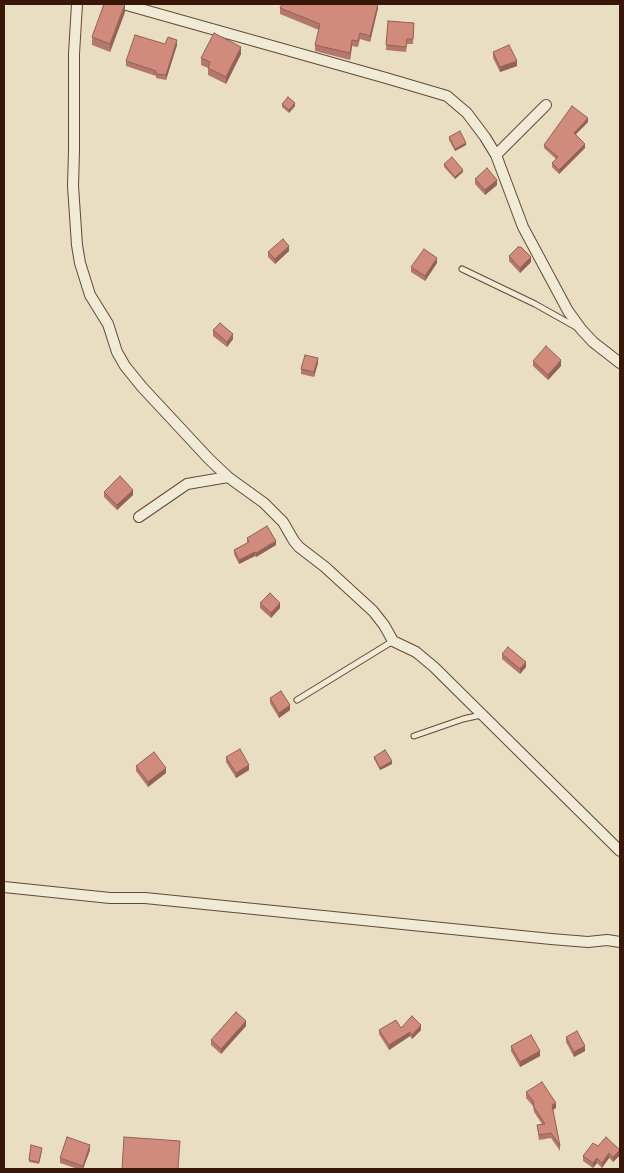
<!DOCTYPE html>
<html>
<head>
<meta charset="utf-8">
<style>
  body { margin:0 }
  #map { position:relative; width:624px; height:1173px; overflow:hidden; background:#e9dec1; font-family:"IM FELL French Canon",serif }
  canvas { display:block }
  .frame { position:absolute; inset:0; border:5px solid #381709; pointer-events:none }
</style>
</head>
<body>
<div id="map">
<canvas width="624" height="1173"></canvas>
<div class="frame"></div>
</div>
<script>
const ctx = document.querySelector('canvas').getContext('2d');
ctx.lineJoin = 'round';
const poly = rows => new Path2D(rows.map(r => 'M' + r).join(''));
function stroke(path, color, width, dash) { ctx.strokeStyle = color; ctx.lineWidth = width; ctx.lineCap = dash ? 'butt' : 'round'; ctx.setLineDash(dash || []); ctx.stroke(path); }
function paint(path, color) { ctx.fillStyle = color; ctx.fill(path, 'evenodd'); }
const lane = poly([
  [462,269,535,304,576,327],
  [297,700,393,641],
  [414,736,463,719,481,715]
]);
const street = poly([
  [77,4,74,54,74,151,73,186,77,245,80,263,90,295,108,324,117,352,125,366,142,387,209,459,228,477,264,503,283,522,294,541,299,547,325,567,373,611,384,625,393,641,416,652,434,667,620,851],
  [123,4,386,78,447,96,467,113,485,137,496,155,523,227,568,311,581,329,593,342,620,363],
  [496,155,546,105],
  [139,517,187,484,228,477],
  [4,887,110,898,145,898,551,939,588,942,607,940,620,942]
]);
stroke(lane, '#644937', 7);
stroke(street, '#644937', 12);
stroke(lane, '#f1ead7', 5);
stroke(street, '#f1ead7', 10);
paint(poly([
  [378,4,378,8,370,42,360,39,358,47,352,46,350,60,315,51,315,45,319,30,280,14,280,8],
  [125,12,110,52,92,45,92,37],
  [388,21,414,23,413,44,407,44,406,52,386,50],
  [165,44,177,45,166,80,156,78,156,76,126,66,126,61],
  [493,52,517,66,500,72,493,58],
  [241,54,226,84,208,75,208,68,201,65,201,58],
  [282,104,295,106,289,113,282,107],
  [588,122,576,134,585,148,559,174,552,167,552,163,556,159,544,148,544,145],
  [449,137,466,145,455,151,449,140],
  [444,164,463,172,455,179,444,167],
  [475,179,497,185,485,195,475,184],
  [289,251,275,264,268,257,268,252],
  [509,256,531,262,520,273,509,261],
  [437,263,425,281,411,272,411,267],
  [213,330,233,339,227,347,213,336],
  [533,361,561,366,548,380,533,366],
  [318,363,314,377,301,374,301,369],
  [104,492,133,495,117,510,104,497],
  [247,538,276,545,256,557,255,556,239,564,234,554,234,550,247,543],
  [260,603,280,608,271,618,260,608],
  [502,654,526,667,520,674,502,659],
  [270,698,290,710,279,718,270,703],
  [226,757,249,770,236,778,226,762],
  [374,757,392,764,380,770,374,759],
  [136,766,166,773,148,787,136,771],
  [246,1026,221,1054,211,1045,211,1040],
  [401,1028,421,1030,412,1039,410,1036,389,1050,379,1034,379,1030],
  [566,1037,585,1051,574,1057,566,1042],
  [511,1046,540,1056,520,1067,511,1051],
  [526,1092,556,1108,553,1110,560,1146,560,1151,551,1138,539,1140,537,1125,542,1124,534,1112,533,1106,526,1098],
  [598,1146,620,1155,613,1162,609,1158,602,1168,597,1163,593,1168,583,1161,583,1156],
  [42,1150,39,1164,29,1162,29,1160],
  [90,1150,83,1169,78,1169,60,1163,60,1158]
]), '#b3786b');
paint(poly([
  [125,4,125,12,110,52,110,44],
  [378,4,378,8,370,42,370,36],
  [177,40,177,45,166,80,166,75],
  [352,40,352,46,350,60,350,53],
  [241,47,241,54,226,84,226,77],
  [517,61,517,66,500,72,500,67],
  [295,103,295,106,289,113,289,110],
  [588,118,588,122,574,136,574,133],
  [466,143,466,145,455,151,455,149],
  [585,144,585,148,559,174,559,170],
  [463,170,463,172,455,179,455,177],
  [497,180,497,185,485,195,485,190],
  [289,246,289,251,275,264,275,259],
  [531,257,531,262,520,273,520,268],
  [437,258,437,263,425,281,425,276],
  [233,334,233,339,227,347,227,342],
  [318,358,318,363,314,377,314,372],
  [561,360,561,366,548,380,548,375],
  [133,490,133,495,117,510,117,505],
  [276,541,276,545,256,557,256,553],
  [255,552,255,556,239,564,239,560],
  [280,603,280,608,271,618,271,613],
  [526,662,526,667,520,674,520,669],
  [290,705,290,710,279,718,279,713],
  [392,761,392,764,380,770,380,768],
  [249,765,249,770,236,778,236,773],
  [166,768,166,773,148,787,148,782],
  [246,1021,246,1026,221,1054,221,1049],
  [421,1025,421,1030,412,1039,412,1035],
  [410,1032,410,1036,389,1050,389,1045],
  [585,1046,585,1051,574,1057,574,1052],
  [540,1051,540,1056,520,1067,520,1062],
  [556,1103,556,1108,552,1110,552,1105],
  [90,1145,90,1150,83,1169,83,1166],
  [620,1150,620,1155,613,1162,613,1157],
  [609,1153,609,1158,602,1168,602,1163],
  [597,1158,597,1163,593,1168,593,1163]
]), '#926157');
const building = poly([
  [104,4,125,4,110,44,92,37,104,4],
  [282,4,378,4,370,36,360,33,358,41,352,40,350,53,315,45,320,24,280,8,282,4],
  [388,21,414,23,413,39,407,39,406,47,386,45,388,21],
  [214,33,241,47,226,77,208,68,210,62,201,58,214,33],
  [135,35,165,44,168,37,177,40,166,75,156,74,156,71,126,61,135,35],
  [509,45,517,61,500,67,493,52,509,45],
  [288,97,295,103,289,110,282,104,288,97],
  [572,106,588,118,574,133,585,144,559,170,552,163,558,157,544,145,572,106],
  [460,131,466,143,455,149,449,137,460,131],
  [452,157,463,170,455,177,444,164,452,157],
  [487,168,497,180,485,190,475,179,487,168],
  [283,239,289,246,275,259,268,252,283,239],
  [518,247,521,247,531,257,520,268,509,256,518,247],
  [424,249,437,258,425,276,411,267,424,249],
  [220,323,233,334,227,342,213,330,220,323],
  [546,346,561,360,548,375,533,361,546,346],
  [305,355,318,358,314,372,301,369,305,355],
  [120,476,133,490,117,505,104,492,120,476],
  [267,526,276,541,256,553,255,552,239,560,234,550,249,542,247,538,267,526],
  [270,593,280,603,271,613,260,603,270,593],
  [508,647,526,662,520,669,502,654,508,647],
  [281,691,290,705,279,713,270,698,281,691],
  [240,749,249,765,236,773,226,757,240,749],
  [385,750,392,761,380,768,374,757,385,750],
  [154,752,166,768,148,782,136,766,154,752],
  [236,1012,246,1021,221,1049,211,1040,236,1012],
  [412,1016,421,1025,412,1035,410,1032,389,1045,379,1030,396,1020,401,1028,412,1016],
  [577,1031,585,1046,574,1052,566,1037,577,1031],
  [531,1035,540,1051,520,1062,511,1046,531,1035],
  [542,1082,556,1103,552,1105,560,1146,551,1133,539,1135,537,1125,545,1124,534,1107,533,1101,526,1092,542,1082],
  [67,1137,90,1145,83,1166,60,1158,67,1137],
  [124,1137,180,1141,178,1169,122,1169,124,1137],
  [606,1137,620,1150,613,1157,609,1153,602,1163,597,1158,593,1163,583,1156,593,1143,598,1146,606,1137],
  [31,1145,42,1148,39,1162,29,1160,31,1145]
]);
paint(building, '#d08b7c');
stroke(building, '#926157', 1);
</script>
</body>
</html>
